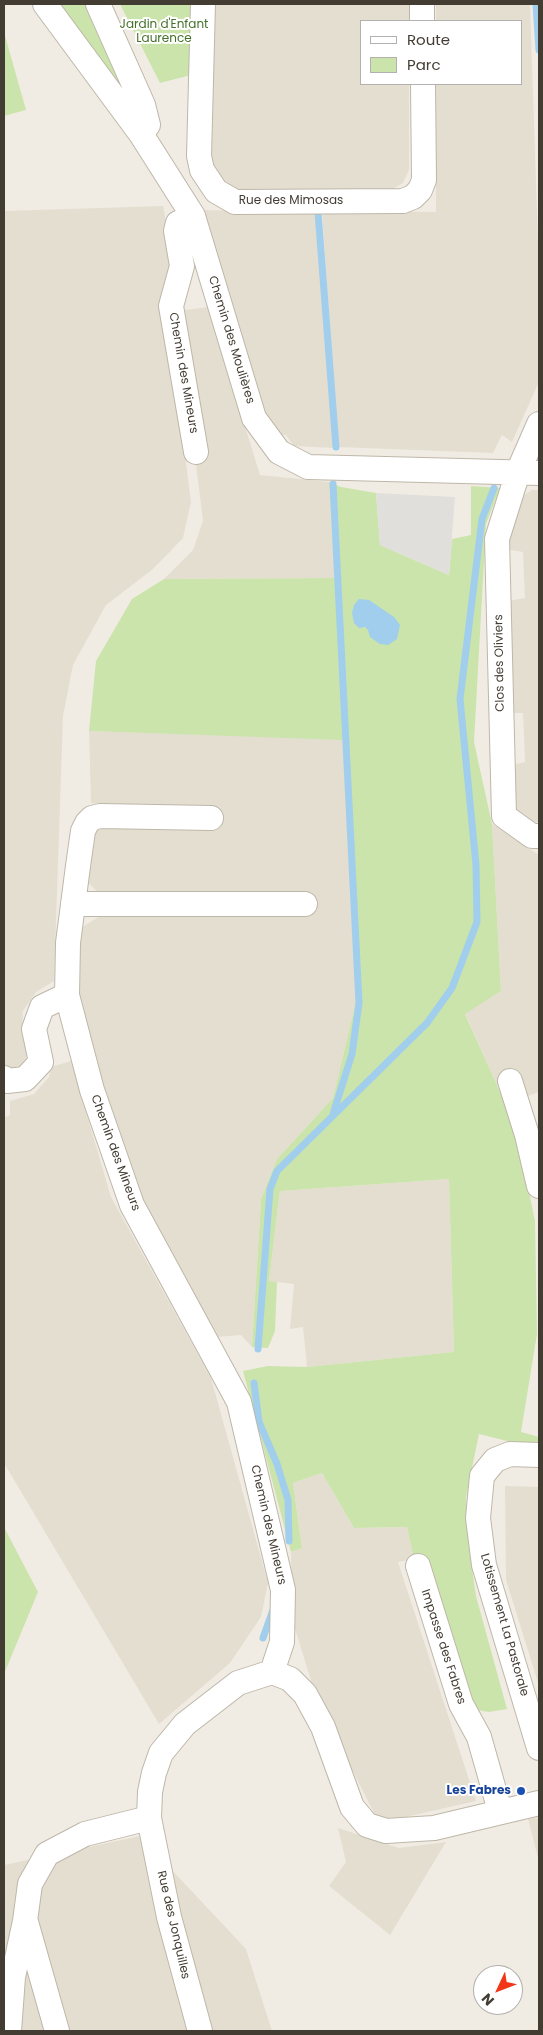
<!DOCTYPE html>
<html>
<head>
<meta charset="utf-8">
<style>
  body { margin:0 }
  #map { position:relative; width:543px; height:2035px; overflow:hidden; background:#f1ece3; font-family:Poppins,sans-serif }
  canvas { display:block }
  .frame { position:absolute; inset:0; border:5px solid #423c33; pointer-events:none }
  .legend { position:absolute; left:360px; top:20px; width:162px; height:65px; box-sizing:border-box; background:#fff; border:1px solid #b3b1ad; margin:0; padding:6px 9px; list-style:none; font-size:15px; color:#423c33 }
  .legend li { display:flex; align-items:center; gap:10px; height:25px }
  .legend b { width:25px; border:1px solid #b3b1ad }
  .north { position:absolute; left:473px; top:1965px; width:50px; height:50px; box-sizing:border-box; background:#fff; border:1px solid #b3b1ad; border-radius:50%; rotate:227deg; font-size:14px; font-weight:700; line-height:20px; text-align:center; color:#423c33 }
  .north::after { content:''; display:block; margin:auto; width:18px; height:22px; background:#f23718; clip-path:polygon(50% 0,100% 100%,50% 72%,0 100%) }
</style>
</head>
<body>
<div id="map">
<canvas width="543" height="2035"></canvas>
<div class="frame"></div>
<ul class="legend">
<li><b style="height:6px;background:#fff"></b>Route</li>
<li><b style="height:14px;background:#cbe4ac"></b>Parc</li>
</ul>
<div class="north">N</div>
</div>
<script>
const ctx = document.querySelector('canvas').getContext('2d');
ctx.lineJoin = 'round';
function paint(path, color) { ctx.fillStyle = color; ctx.fill(path, 'evenodd'); }
const poly = rows => new Path2D(rows.map(r => 'M' + r).join(''));
function stroke(path, color, width, dash) { ctx.strokeStyle = color; ctx.lineWidth = width; ctx.lineCap = dash ? 'butt' : 'round'; ctx.setLineDash(dash || []); ctx.stroke(path); }
function label(font, color, halo, rows, align = 'center') {
  ctx.font = font + ' Poppins,sans-serif'; ctx.lineWidth = 4; ctx.setLineDash([]); ctx.textBaseline = 'middle'; ctx.strokeStyle = halo; ctx.fillStyle = color; for (const [text, x, y, turn = 0] of rows) {
    ctx.save(); ctx.translate(x, y); ctx.rotate((+turn || 0) * Math.PI / 180); ctx.textAlign = isNaN(turn) ? turn : align; if (halo) ctx.strokeText(text, 0, 0); ctx.fillText(text, 0, 0); ctx.restore();
  }
}
paint(poly([
  [210,4,409,4,409,21,362,21,362,84,409,84,409,170,403,183,391,190,231,192,205,157],
  [436,4,530,4,539,271,538,384,512,442,502,435,493,453,338,447,322,211,436,212,436,84,522,84,522,21,436,21],
  [163,206,174,266,166,308,191,502,183,538,153,569,106,605,73,665,63,716,54,981,36,992,23,1011,22,1029,27,1055,22,1067,4,1072,4,211],
  [201,210,315,212,334,448,294,446,286,435,272,434,249,374],
  [208,307,260,475,329,482,335,578,164,579,193,550,203,521,177,311],
  [532,490,539,490,539,822,527,822,510,810,508,766,525,762,523,713,510,713,507,601,525,598,523,552,504,549,521,497],
  [89,731,343,739,357,997,333,1098,277,1159,261,1199,252,1347,241,1335,217,1337,140,1205,74,1002,79,929,100,916,300,917,302,897,101,896,87,881,90,829,215,825,219,807,91,803],
  [492,824,539,855,539,1092,528,1096,519,1078,497,1085,465,1013,501,991],
  [71,1061,111,1197,211,1378,268,1583,261,1617,230,1663,159,1724,4,1463,4,1118,10,1115,10,1101,34,1094,49,1077,51,1067],
  [449,1179,454,1352,307,1367,303,1327,290,1329,294,1284,269,1281,280,1191],
  [322,1473,354,1528,407,1527,414,1559,398,1562,476,1801,379,1823,317,1700,292,1619,291,1552,302,1548,293,1483],
  [505,1486,539,1487,539,1686,506,1580],
  [539,1817,539,1862,528,1819],
  [338,1828,399,1848,446,1842,390,1935,329,1886,346,1862],
  [140,1836,246,1949,272,2031,4,2031,4,1865]
]), '#e4ded1');
paint(poly([
  [57,4,88,4,130,104],
  [120,4,191,4,191,75,160,83],
  [4,32,26,110,4,116],
  [329,482,341,487,376,493,380,545,449,575,452,539,471,535,471,486,500,488,486,524,474,742,492,824,501,991,465,1014,497,1085,519,1143,535,1221,537,1334,521,1432,539,1437,539,1441,536,1444,523,1445,479,1434,466,1497,468,1542,476,1596,507,1709,489,1712,477,1710,468,1701,426,1557,414,1559,407,1527,354,1528,322,1473,293,1483,302,1548,291,1552,243,1371,268,1366,307,1367,454,1352,449,1179,280,1191,269,1281,277,1282,275,1331,268,1348,252,1347,261,1199,277,1159,333,1098,357,997,343,740,89,731,96,661,132,599,164,579,335,578],
  [4,1527,38,1592,4,1674]
]), '#cbe4ac');
paint(poly([
  [376,493,455,497,449,575,380,545]
]), '#e1dfdb');
paint(poly([
  [359,599,369,600,394,617,400,625,397,639,388,645,380,644,370,637,368,630,365,627,359,628,354,623,352,613,354,605]
]), '#a0ceec');
stroke(poly([
  [536,4,539,50],
  [318,212,336,447],
  [333,484,359,1003,352,1054,333,1114],
  [258,1349,270,1189,277,1171,427,1023,452,988,477,922,476,865,460,699,482,519,494,488],
  [254,1383,259,1422,277,1464,288,1500,289,1541],
  [263,1638,273,1610]
]), '#a0ceec', 7);
const street = poly([
  [45,4,141,134,193,216,254,418,279,452,308,467,539,473],
  [98,4,143,105,148,125,141,134],
  [203,4,199,156,202,170,216,191,235,202,403,201,413,197,420,190,424,180,423,84],
  [422,4,422,21],
  [193,216,178,223,176,231,182,266,171,306,196,452],
  [539,424,518,472,497,539,504,816,532,836,539,836],
  [211,818,100,816,92,818,87,823,83,831,78,866,68,943,67,995,92,1090,132,1205,239,1402,283,1590,282,1642,272,1672],
  [73,904,305,904],
  [4,1078,7,1081,25,1079,41,1062,34,1029,42,1007,67,995],
  [510,1081,527,1135,539,1186],
  [539,1455,510,1454,495,1460,482,1476,478,1518,484,1565,539,1748],
  [418,1566,461,1704,479,1737,500,1811],
  [26,1922,57,2031],
  [9,2031,13,1977,25,1921,30,1884,47,1854,85,1834,149,1818],
  [200,2031,169,1917,149,1818,150,1792,154,1773,161,1753,185,1724,238,1683,272,1672,290,1679,305,1694,323,1727,352,1807,367,1825,386,1831,434,1828,539,1803]
]);
stroke(street, '#beb7a9', 26);
stroke(street, '#fff', 24);
for (const [x, y, r, color] of [
  [521,1791,5,"#1a4fb4"]
]) { const dot = new Path2D(); dot.arc(x, y, r, 0, 2 * Math.PI); ctx.fillStyle = color; ctx.fill(dot); stroke(dot, '#fff', 2); }
label('12px', '#45702a', '#fff', [
  ["Jardin d'Enfant",164,25],
  ["Laurence",164,39]
]);
label('12px', '#423c33', '#fff', [
  ["Rue des Mimosas",291,201],
  ["Chemin des Moulières",231,340,73],
  ["Chemin des Mineurs",183,373,80],
  ["Clos des Oliviers",500,663,-91],
  ["Chemin des Mineurs",115,1153,70],
  ["Chemin des Mineurs",268,1525,77],
  ["Lotissement La Pastorale",504,1625,74],
  ["Impasse des Fabres",443,1647,72],
  ["Rue des Jonquilles",173,1925,77]
]);
label('bold 12px', '#164399', '#fff', [
  ["Les Fabres",511,1791]
], 'right');
</script>
</body>
</html>
